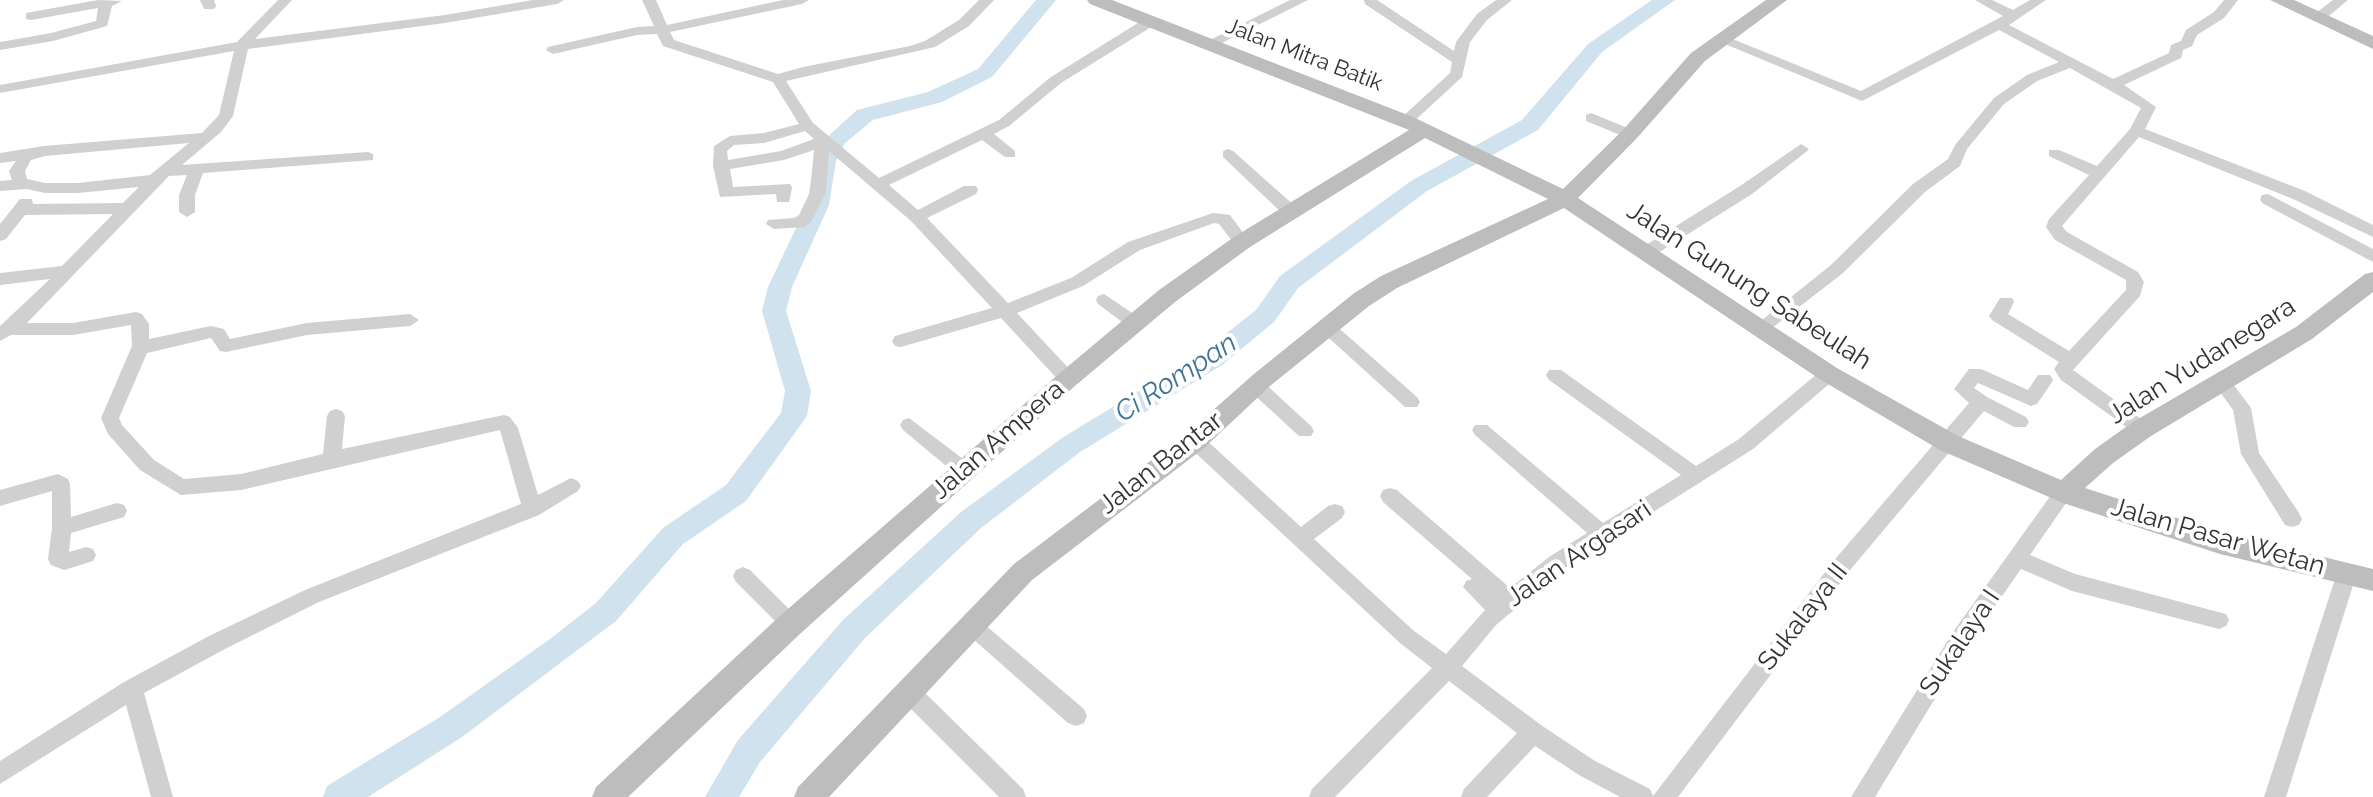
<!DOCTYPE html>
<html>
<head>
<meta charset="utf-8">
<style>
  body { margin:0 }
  canvas { display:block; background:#fff }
</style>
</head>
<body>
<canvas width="2373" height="797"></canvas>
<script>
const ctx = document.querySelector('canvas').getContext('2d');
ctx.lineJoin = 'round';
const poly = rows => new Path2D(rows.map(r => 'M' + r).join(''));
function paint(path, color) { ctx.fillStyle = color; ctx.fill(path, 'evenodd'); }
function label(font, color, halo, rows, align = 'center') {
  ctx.font = font + ' Raleway,sans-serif'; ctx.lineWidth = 8; ctx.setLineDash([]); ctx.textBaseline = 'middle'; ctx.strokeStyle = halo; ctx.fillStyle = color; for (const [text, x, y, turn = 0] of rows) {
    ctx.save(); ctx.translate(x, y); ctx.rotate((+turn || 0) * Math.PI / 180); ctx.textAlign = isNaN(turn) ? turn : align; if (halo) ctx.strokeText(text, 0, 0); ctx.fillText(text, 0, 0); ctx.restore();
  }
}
paint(poly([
  [1036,0,1056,0,992,77,942,102,873,120,845,143,836,161,829,205,792,287,786,311,811,391,807,416,746,501,683,544,616,621,462,737,368,797,323,797,327,786,440,717,550,639,596,603,663,528,726,485,781,413,785,391,762,311,768,287,807,205,814,161,825,139,857,110,928,92,978,69,1036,0],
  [1652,0,1675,0,1602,52,1538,130,1427,191,1298,288,1274,322,1222,365,1080,452,981,528,865,638,760,762,739,797,705,797,738,740,843,620,961,512,1062,438,1204,351,1256,310,1280,276,1411,181,1522,120,1588,44,1652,0]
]), '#cfe2ee');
paint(poly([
  [98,0,122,1,112,6,107,26,53,41,0,50,0,42,51,33,96,21,98,8,31,20,26,19,26,13,98,0],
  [200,0,214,0,216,6,214,9,204,9,200,0],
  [278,0,292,0,255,39,445,15,533,0,564,0,557,4,445,23,248,49,233,116,221,132,182,165,368,152,373,154,373,160,203,173,195,195,195,212,187,217,179,212,179,195,187,175,169,176,27,323,73,323,136,312,142,314,149,324,149,339,211,326,224,329,230,339,307,323,410,314,419,320,410,326,307,335,226,352,220,351,211,338,147,353,119,418,122,425,154,460,184,479,241,474,323,454,327,416,330,411,336,409,342,411,345,416,342,449,504,415,510,417,518,428,538,495,571,478,578,481,581,486,578,491,539,515,319,602,223,650,144,693,173,797,151,797,126,705,0,784,0,761,124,682,209,636,305,590,521,504,500,430,241,490,181,495,140,470,108,434,101,418,132,346,131,325,73,335,11,335,0,341,0,326,50,279,0,285,0,273,62,266,113,214,25,215,6,239,0,241,0,224,20,199,32,199,33,204,123,203,139,187,78,193,45,193,27,189,0,191,0,181,12,180,9,171,16,161,0,163,0,153,44,146,202,133,219,115,234,51,0,93,0,85,237,42,278,0],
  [189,143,150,175,78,183,45,183,27,179,25,171,31,160,45,156,189,143],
  [642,0,656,0,667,25,783,0,809,0,802,4,670,32,674,40,778,74,803,67,910,46,925,41,959,20,979,0,994,0,969,26,935,47,786,81,813,123,879,178,999,120,1051,77,1146,18,1156,18,1156,24,1061,83,1009,126,994,134,1015,151,1015,157,1005,157,982,140,889,185,918,210,964,186,976,186,978,190,976,194,927,218,1008,303,1071,278,1128,242,1213,213,1230,215,1250,242,1242,248,1236,246,1219,224,1214,223,1140,250,1083,286,1017,313,1074,374,1077,379,1074,384,1068,386,1062,384,1001,318,901,347,895,346,892,341,895,336,992,308,911,221,829,151,826,192,811,222,804,227,774,229,766,224,768,220,794,218,799,215,810,192,814,150,784,160,730,169,733,187,790,184,792,188,789,202,777,202,776,194,720,197,713,166,714,146,730,136,764,133,799,124,773,82,663,46,657,34,637,35,553,54,546,50,548,47,637,27,654,26,642,0],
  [805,131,814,139,781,151,728,160,727,151,734,145,764,143,805,131],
  [1290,0,1308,0,1214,47,1204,47,1202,44,1290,0],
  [1364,0,1377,0,1454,51,1456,42,1477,14,1496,0,1512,0,1487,20,1470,42,1462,77,1411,124,1406,126,1399,121,1401,118,1450,73,1452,62,1365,4,1364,0],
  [1975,0,1992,0,2013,10,2030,0,2046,0,2009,25,2113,79,2169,53,2171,45,2181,41,2186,30,2214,12,2224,0,2238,0,2224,18,2197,35,2192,46,2183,50,2181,58,2124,85,2156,107,2145,129,2305,191,2373,225,2373,237,2293,199,2139,137,2062,226,2067,232,2138,272,2144,282,2140,296,2073,370,2148,424,2151,429,2148,434,2136,434,2061,380,2054,369,2059,362,1992,320,1989,316,2000,298,2012,298,2014,302,2008,314,2069,351,2126,290,2126,280,2055,240,2046,227,2049,219,2089,175,2049,156,2049,150,2059,150,2097,166,2130,129,2141,108,2070,68,2037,81,2004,104,1967,149,1960,166,1925,192,1843,273,1767,332,1755,332,1752,328,1831,265,1913,184,1948,159,1955,145,1994,98,2027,75,2059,62,1999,30,1862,101,1713,39,1715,36,1725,36,1861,91,2003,16,1975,0],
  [2333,0,2348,0,2323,21,2313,21,2313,15,2333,0],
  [1591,113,1635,131,1637,134,1630,139,1586,121,1586,115,1591,113],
  [1801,144,1809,149,1806,152,1752,194,1653,256,1641,256,1639,252,1641,248,1740,186,1801,144],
  [1228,149,1233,151,1297,208,1299,212,1297,216,1285,216,1223,157,1223,151,1228,149],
  [2268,194,2373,249,2373,262,2262,203,2260,199,2262,195,2268,194],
  [1104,294,1141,319,1144,323,1141,327,1129,327,1098,304,1096,300,1098,296,1104,294],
  [1326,320,1332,322,1417,397,1420,402,1417,407,1405,407,1320,330,1317,326,1326,320],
  [1829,367,1838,374,1835,379,1753,449,1563,569,1496,625,1462,666,1541,725,1595,761,1650,789,1653,796,1836,558,1969,403,1954,389,1969,369,1981,369,2028,390,2038,375,2050,375,2053,380,2050,385,2037,404,2031,406,1978,383,1974,388,1987,397,2026,417,2029,422,2026,427,2014,427,1984,411,1850,570,1678,797,1620,797,1579,775,1535,746,1487,797,1461,797,1464,789,1517,733,1449,681,1335,797,1309,797,1312,789,1432,668,1400,643,1188,446,1186,441,1188,436,1202,436,1301,527,1328,506,1335,504,1342,506,1345,512,1342,518,1314,539,1414,631,1446,654,1485,610,1463,587,1466,581,1472,579,1383,502,1380,496,1383,490,1390,488,1397,490,1510,588,1549,557,1587,533,1475,435,1472,430,1475,425,1487,425,1603,523,1681,475,1549,380,1546,375,1549,370,1561,370,1696,466,1739,439,1823,369,1829,367],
  [2221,374,2227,376,2251,408,2259,453,2299,513,2302,519,2299,525,2292,527,2285,525,2241,454,2233,410,2212,381,2221,374],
  [1256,379,1262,381,1311,426,1314,431,1311,436,1299,436,1250,391,1247,386,1256,379],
  [909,418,971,465,973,470,971,475,957,475,903,430,900,425,903,420,909,418],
  [58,474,68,479,70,484,71,517,117,503,124,505,127,511,124,517,71,533,69,552,86,547,93,549,96,555,93,561,64,570,51,565,48,559,52,528,52,491,0,506,0,490,58,474],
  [2063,485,2070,488,2073,493,2030,555,2075,574,2226,614,2229,620,2226,626,2219,629,2072,591,2021,569,1967,646,1875,797,1851,797,1953,632,2056,488,2063,485],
  [2347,564,2354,567,2357,573,2286,797,2264,797,2337,573,2340,567,2347,564],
  [743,567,750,570,798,618,801,624,798,630,791,633,784,630,736,582,733,576,736,570,743,567],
  [971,616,978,619,1084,709,1087,716,1084,723,1076,726,1068,723,964,631,961,625,964,619,971,616],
  [910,683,918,686,1023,789,1026,797,999,797,902,700,899,693,902,686,910,683]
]), '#d0d0d0');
paint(poly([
  [1087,0,1112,0,1413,117,1563,189,1623,130,1691,53,1766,0,1787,0,1705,61,1637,138,1578,198,1837,368,1958,436,2061,480,2095,449,2133,422,2296,327,2365,274,2373,272,2373,292,2312,339,2151,436,2113,463,2085,488,2220,532,2373,569,2373,591,2220,554,2063,503,1940,450,1821,380,1564,208,1397,288,1369,306,1270,386,1204,448,1032,580,829,797,794,797,798,787,1014,564,1186,434,1254,374,1353,294,1381,276,1548,199,1425,138,1250,247,1175,302,1076,385,801,633,628,797,592,797,596,787,781,615,1060,373,1159,290,1234,237,1409,130,1090,4,1087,0],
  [2270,0,2294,0,2373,36,2373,49,2270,0]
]), '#bdbdbd');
label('22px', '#333', '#fff', [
  ["Jalan Mitra Batik",1304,55,21]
]);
label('26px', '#333', '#fff', [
  ["Jalan Gunung Sabeulah",1749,286,33],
  ["Jalan Yudanegara",2202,361,-32],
  ["Jalan Ampera",998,440,-41],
  ["Jalan Bantar",1161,463,-38],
  ["Jalan Pasar Wetan",2218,537,16],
  ["Jalan Argasari",1579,554,-34],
  ["Sukalaya II",1803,617,-52],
  ["Sukalaya I",1960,643,-56]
]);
label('italic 28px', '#3f7597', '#fff', [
  ["Ci Rompan",1176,378,-33]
]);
</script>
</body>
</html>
